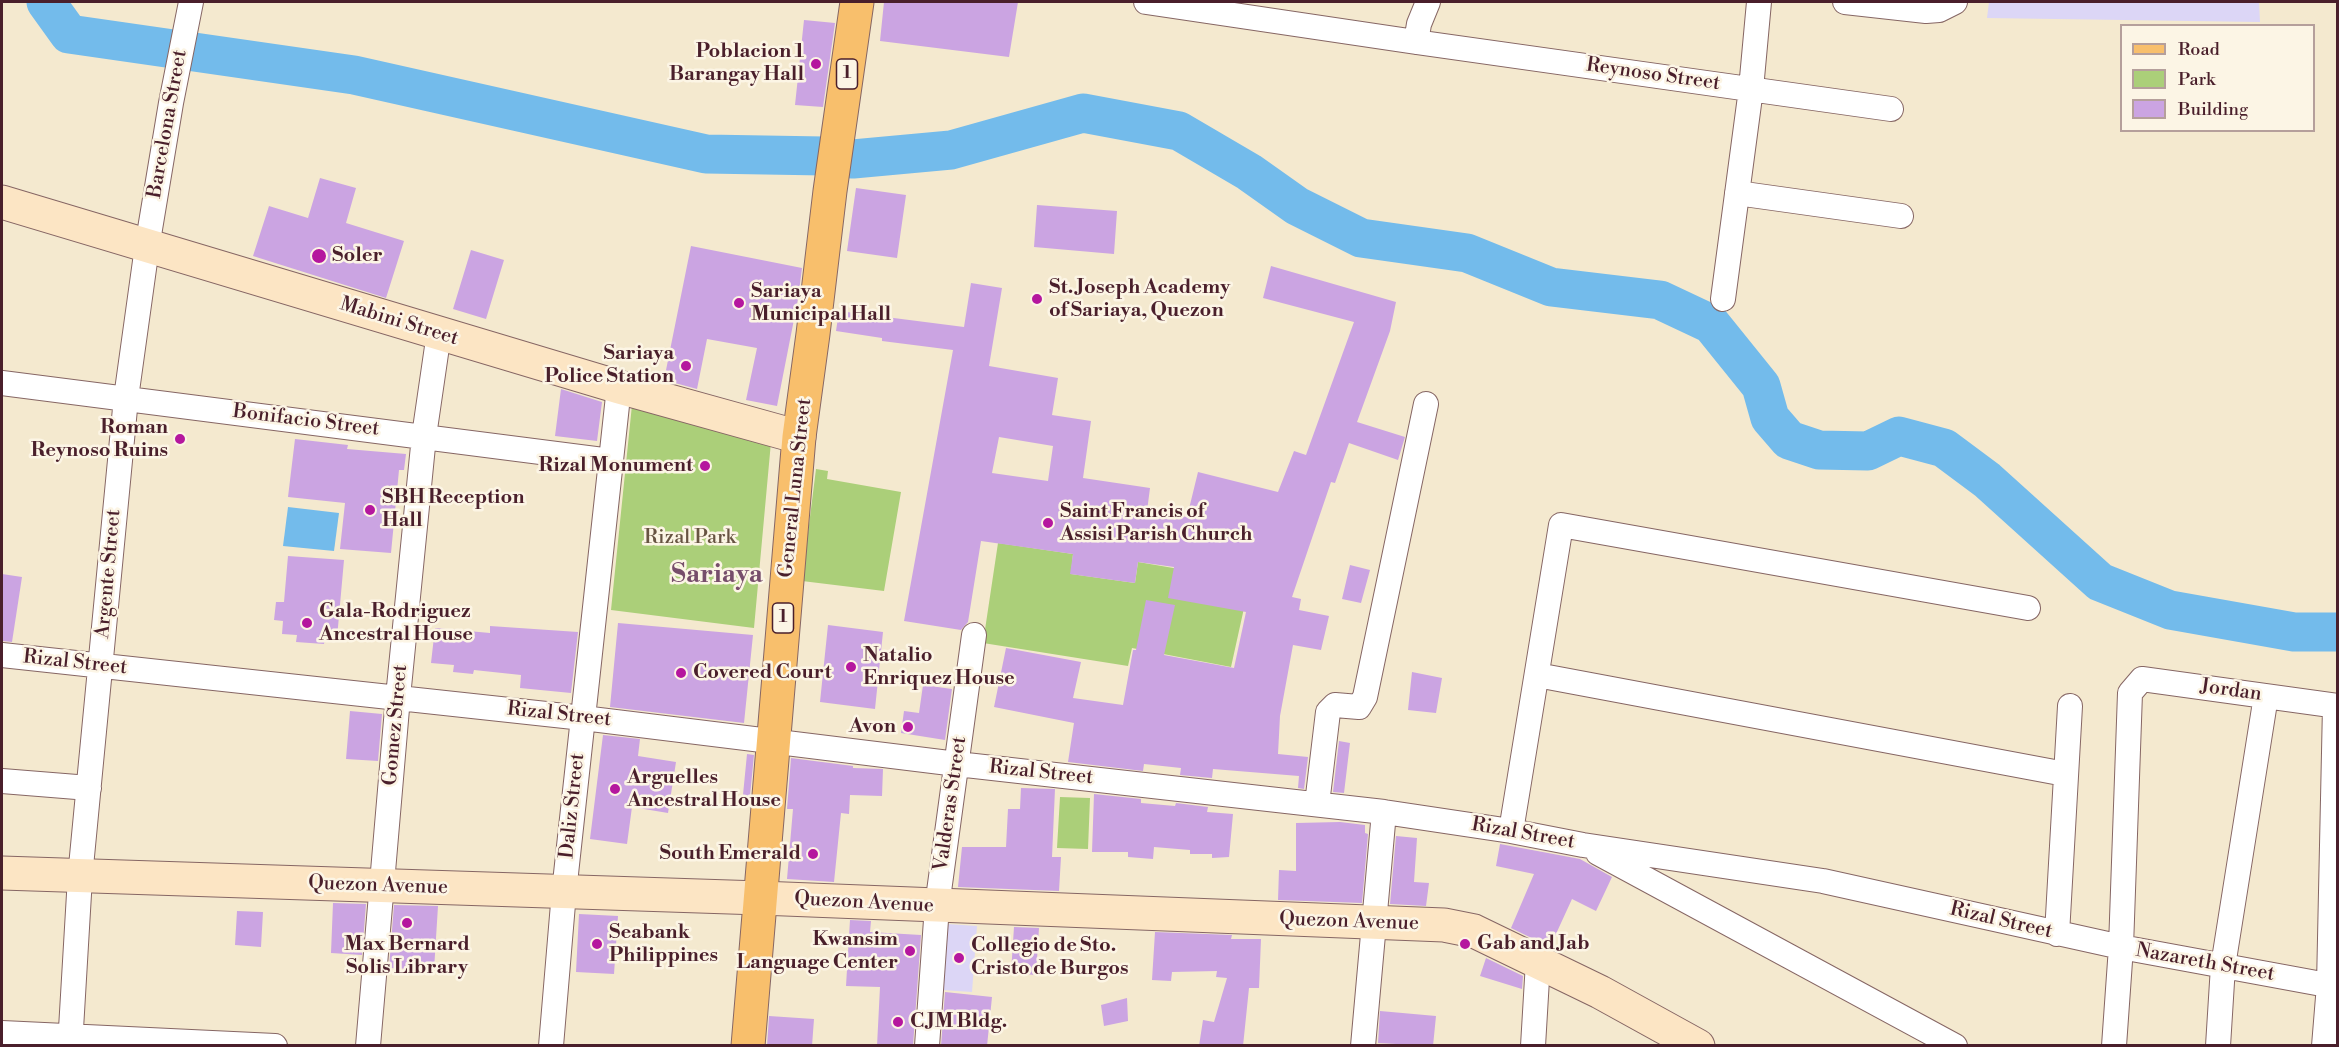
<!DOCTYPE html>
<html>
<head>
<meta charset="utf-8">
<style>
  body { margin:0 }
  #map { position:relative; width:2339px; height:1047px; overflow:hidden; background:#f4e9cf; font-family:"Libre Bodoni",serif }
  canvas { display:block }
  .frame { position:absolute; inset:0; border:3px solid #4a1f2b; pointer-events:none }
  .legend { position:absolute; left:2120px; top:24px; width:195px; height:108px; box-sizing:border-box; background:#fcf5e5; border:2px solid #b59f9b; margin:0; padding:8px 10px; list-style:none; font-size:18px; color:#4a1f2b }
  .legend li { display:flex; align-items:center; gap:12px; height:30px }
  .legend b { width:30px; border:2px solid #b59f9b }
</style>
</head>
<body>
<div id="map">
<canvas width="2339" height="1047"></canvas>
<div class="frame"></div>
<ul class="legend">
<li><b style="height:8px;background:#f8bf6c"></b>Road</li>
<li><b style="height:16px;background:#abcf79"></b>Park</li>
<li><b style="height:16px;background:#cba4e2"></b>Building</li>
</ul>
</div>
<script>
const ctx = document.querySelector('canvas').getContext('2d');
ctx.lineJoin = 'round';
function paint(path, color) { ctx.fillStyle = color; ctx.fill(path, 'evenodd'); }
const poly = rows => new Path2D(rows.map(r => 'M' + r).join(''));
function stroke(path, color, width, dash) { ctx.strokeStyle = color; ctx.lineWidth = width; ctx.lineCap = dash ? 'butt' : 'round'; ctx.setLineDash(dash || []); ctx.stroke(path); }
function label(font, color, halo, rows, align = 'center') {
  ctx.font = font + ' "Libre Bodoni",serif'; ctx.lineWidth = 5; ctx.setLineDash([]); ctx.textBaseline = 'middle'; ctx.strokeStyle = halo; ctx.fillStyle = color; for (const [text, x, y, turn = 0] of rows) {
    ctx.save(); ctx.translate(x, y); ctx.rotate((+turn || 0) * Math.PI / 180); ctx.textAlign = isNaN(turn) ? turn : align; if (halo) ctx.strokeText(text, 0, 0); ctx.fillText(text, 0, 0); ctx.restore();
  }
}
paint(poly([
  [1989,2,2259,2,2260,22,1987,18],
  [947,924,977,926,972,992,942,990]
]), '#dcd6f6');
paint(poly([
  [632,405,771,442,754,628,611,610],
  [816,469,828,471,827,479,901,492,884,591,802,581],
  [998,543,1073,554,1071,574,1135,583,1138,562,1250,581,1231,667,1132,648,1128,666,983,643],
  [1060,797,1090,798,1088,849,1057,848]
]), '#abcf79');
paint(poly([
  [288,507,339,513,334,551,283,546]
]), '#73bbeb');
stroke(poly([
  [46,2,69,34,354,75,706,154,824,156,853,159,951,150,1083,113,1179,131,1249,172,1297,206,1361,238,1467,253,1551,287,1660,300,1711,324,1761,386,1770,418,1789,440,1819,450,1868,451,1899,436,1944,448,1987,480,2100,582,2170,610,2294,632,2338,632]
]), '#73bbeb', 39);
paint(poly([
  [884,2,1018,2,1009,57,880,41],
  [804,20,835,23,823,107,795,105],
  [320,178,356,188,346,223,404,241,386,298,253,256,269,206,308,218],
  [856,188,906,195,897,258,847,251],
  [1037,205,1117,211,1114,254,1034,247],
  [691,246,802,268,798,299,777,406,746,400,757,348,707,339,697,389,664,380],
  [471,250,504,260,486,319,453,309],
  [1271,266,1396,302,1390,331,1357,422,1405,437,1398,460,1349,443,1335,483,1331,482,1292,597,1301,599,1299,610,1329,616,1321,650,1293,645,1280,716,1278,754,1308,757,1304,789,1298,788,1299,776,1213,769,1212,778,1180,775,1181,768,1144,764,1143,771,1068,762,1074,723,994,707,1006,648,1081,662,1073,698,1123,705,1133,650,1136,650,1146,600,1175,605,1164,655,1234,668,1246,612,1168,598,1174,567,1138,562,1135,583,1070,574,1073,554,981,541,968,622,961,630,904,621,953,350,882,341,882,338,836,331,839,311,964,327,971,283,1002,288,989,366,1058,378,1052,415,1091,421,1083,478,1150,488,1147,511,1187,517,1198,472,1278,492,1294,451,1306,455,1354,322,1263,298],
  [999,437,1053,446,1048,481,992,473],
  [561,389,602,402,597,441,555,436],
  [295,439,348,445,347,449,406,454,404,470,399,470,391,553,340,549,345,503,288,497],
  [288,556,344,560,337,638,325,637,324,644,296,642,297,635,282,634,283,621,274,620,276,602,284,602],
  [1350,565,1370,570,1361,603,1342,599],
  [2,574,22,577,12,642,2,641],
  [618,623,753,635,744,723,610,707],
  [828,625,883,632,875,709,820,702],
  [490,626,578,632,571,693,520,688,521,675,474,670,473,674,453,672,454,665,431,663,435,628,490,633],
  [1412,672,1442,678,1436,713,1408,710],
  [923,685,952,689,945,740,901,733,904,711,919,713],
  [350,711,382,714,378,761,346,759],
  [603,735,640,739,638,756,676,762,668,813,632,807,627,844,590,839],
  [1339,741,1350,743,1344,793,1333,792],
  [747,754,754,755,749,806,742,805],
  [791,758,853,766,853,768,883,769,882,796,850,795,849,814,841,813,834,882,787,879,793,809,787,809],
  [1021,788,1055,789,1052,857,1061,857,1059,891,958,887,962,847,1006,847,1008,809,1020,809],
  [1094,794,1141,799,1141,803,1175,806,1176,803,1208,807,1207,812,1233,814,1229,857,1212,858,1212,854,1190,854,1190,850,1154,847,1153,859,1128,857,1128,852,1092,852],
  [1340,822,1365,825,1365,833,1368,834,1362,903,1278,900,1279,870,1296,871,1296,823],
  [1396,836,1417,838,1414,882,1429,883,1426,906,1390,904],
  [1500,844,1580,859,1612,877,1596,911,1572,899,1550,947,1511,928,1534,874,1496,866],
  [333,903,366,904,362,955,331,953],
  [394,905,438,906,434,970,389,968],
  [237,911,263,912,261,947,235,945],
  [579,914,618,916,614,974,576,972],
  [850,920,871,921,870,932,921,935,913,1046,877,1046,880,987,846,986],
  [1014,927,1039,928,1036,975,1011,973],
  [1155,932,1232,935,1231,939,1261,939,1259,988,1249,988,1243,1046,1199,1046,1203,1020,1214,1022,1227,978,1216,977,1217,971,1172,972,1171,981,1152,980],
  [1486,958,1523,976,1522,989,1480,976],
  [945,992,992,997,987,1046,941,1046],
  [1127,998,1128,1021,1104,1026,1101,1005],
  [1380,1011,1436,1016,1433,1046,1378,1043],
  [769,1016,814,1019,812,1046,767,1046]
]), '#cba4e2');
const street = poly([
  [1146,2,1416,42,1891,109],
  [1845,2,1926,11,1939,10,1955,2],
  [1416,42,1419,24,1428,2],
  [1737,193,1901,216],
  [1723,299,1751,89,1759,2],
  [2,383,611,461],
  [2,655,583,718,957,764,1384,812,1511,831,1583,845,1823,881,2121,947,2338,987],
  [1537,675,2065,774],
  [2,781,89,788],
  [1317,804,1328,712,1335,705,1359,707,1365,697,1426,404],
  [1511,831,1561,525,2028,608],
  [1598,853,1955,1046],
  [2057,934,2070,706],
  [2,1033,275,1046],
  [70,1046,80,877,126,398,147,247,171,103,191,2],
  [368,1046,398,697,424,436,439,333],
  [551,1046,564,892,619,387],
  [927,1046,937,906,974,635],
  [1363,1046,1384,812],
  [1533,1046,1538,962],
  [2114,1046,2121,947,2130,693,2142,679,2338,706],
  [2218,1046,2223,966,2266,696],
  [2324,1046,2329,985,2335,706]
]);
const secondary = poly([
  [2,202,619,387,799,437],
  [2,873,760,898,1444,925,1474,931,1600,992,1698,1046]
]);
const primary = poly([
  [748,1046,799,437,813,334,830,191,857,2]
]);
stroke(street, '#866664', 26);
stroke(secondary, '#866664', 35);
stroke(primary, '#866664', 35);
stroke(street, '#fff', 24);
stroke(secondary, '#fce5c4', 33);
stroke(primary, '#f8bf6c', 33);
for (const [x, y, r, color] of [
  [816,64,6,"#b5179e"],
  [319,256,8,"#b5179e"],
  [1037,299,6,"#b5179e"],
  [739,303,6,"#b5179e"],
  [686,366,6,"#b5179e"],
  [180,439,6,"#b5179e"],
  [705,466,6,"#b5179e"],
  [370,510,6,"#b5179e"],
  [1048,523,6,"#b5179e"],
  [307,623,6,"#b5179e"],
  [851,667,6,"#b5179e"],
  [681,673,6,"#b5179e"],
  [908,727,6,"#b5179e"],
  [615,789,6,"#b5179e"],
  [813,854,6,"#b5179e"],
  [407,923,6,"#b5179e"],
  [597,944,6,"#b5179e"],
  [1465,944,6,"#b5179e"],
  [910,951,6,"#b5179e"],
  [959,958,6,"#b5179e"],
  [898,1022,6,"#b5179e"]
]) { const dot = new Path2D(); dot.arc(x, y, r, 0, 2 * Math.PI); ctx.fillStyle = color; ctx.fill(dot); stroke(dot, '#fcf5e5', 2); }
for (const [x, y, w] of [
  [847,74,21],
  [783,618,21]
]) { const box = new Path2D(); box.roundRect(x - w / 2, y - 15, w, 30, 4.5); ctx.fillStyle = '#fcf5e5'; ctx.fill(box); stroke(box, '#4a1f2b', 1.5); }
label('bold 18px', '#4a1f2b', null, [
  ["1",847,74],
  ["1",783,618]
]);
label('bold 20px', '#4a1f2b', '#fcf5e5', [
  ["Poblacion 1",804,52,"right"],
  ["Barangay Hall",804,75,"right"],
  ["Soler",332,256],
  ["St. Joseph Academy",1049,288],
  ["of Sariaya, Quezon",1049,311],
  ["Sariaya",751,292],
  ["Municipal Hall",751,315],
  ["Sariaya",674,354,"right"],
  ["Police Station",674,377,"right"],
  ["Roman",168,428,"right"],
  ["Reynoso Ruins",168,451,"right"],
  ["Rizal Monument",693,466,"right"],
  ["SBH Reception",382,498],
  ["Hall",382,521],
  ["Saint Francis of",1060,512],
  ["Assisi Parish Church",1060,535],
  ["Gala-Rodriguez",319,612],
  ["Ancestral House",319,635],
  ["Natalio",863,656],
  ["Enriquez House",863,679],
  ["Covered Court",693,673],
  ["Avon",896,727,"right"],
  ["Arguelles",627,778],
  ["Ancestral House",627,801],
  ["South Emerald",801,854,"right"],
  ["Seabank",609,933],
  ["Philippines",609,956],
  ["Kwansim",898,940,"right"],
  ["Language Center",898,963,"right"],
  ["Gab and Jab",1477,944],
  ["Max Bernard",407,945,"center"],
  ["Solis Library",407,968,"center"],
  ["Collegio de Sto.",971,946],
  ["Cristo de Burgos",971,969],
  ["CJM Bldg.",910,1022]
], 'left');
label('20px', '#4a1f2b', '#fcf5e5', [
  ["Reynoso Street",1653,75,8],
  ["Barcelona Street",168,124,-80],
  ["Mabini Street",399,322,17],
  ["Bonifacio Street",306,421,7],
  ["General Luna Street",796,488,-84],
  ["Argente Street",109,574,-85],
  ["Rizal Street",75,663,6],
  ["Jordan",2231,691,8],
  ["Rizal Street",559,715,6],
  ["Gomez Street",396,725,-85],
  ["Rizal Street",1041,773,6],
  ["Valderas Street",951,804,-82],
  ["Daliz Street",573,806,-84],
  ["Rizal Street",1523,834,10],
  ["Quezon Avenue",378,886,2],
  ["Quezon Avenue",864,903,3],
  ["Rizal Street",2001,921,13],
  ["Quezon Avenue",1349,922,2],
  ["Nazareth Street",2205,963,10]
]);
label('20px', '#675442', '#fcf5e5', [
  ["Rizal Park",690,538]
]);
label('bold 26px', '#774e6b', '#fcf5e5', [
  ["Sariaya",717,576]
]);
</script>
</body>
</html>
